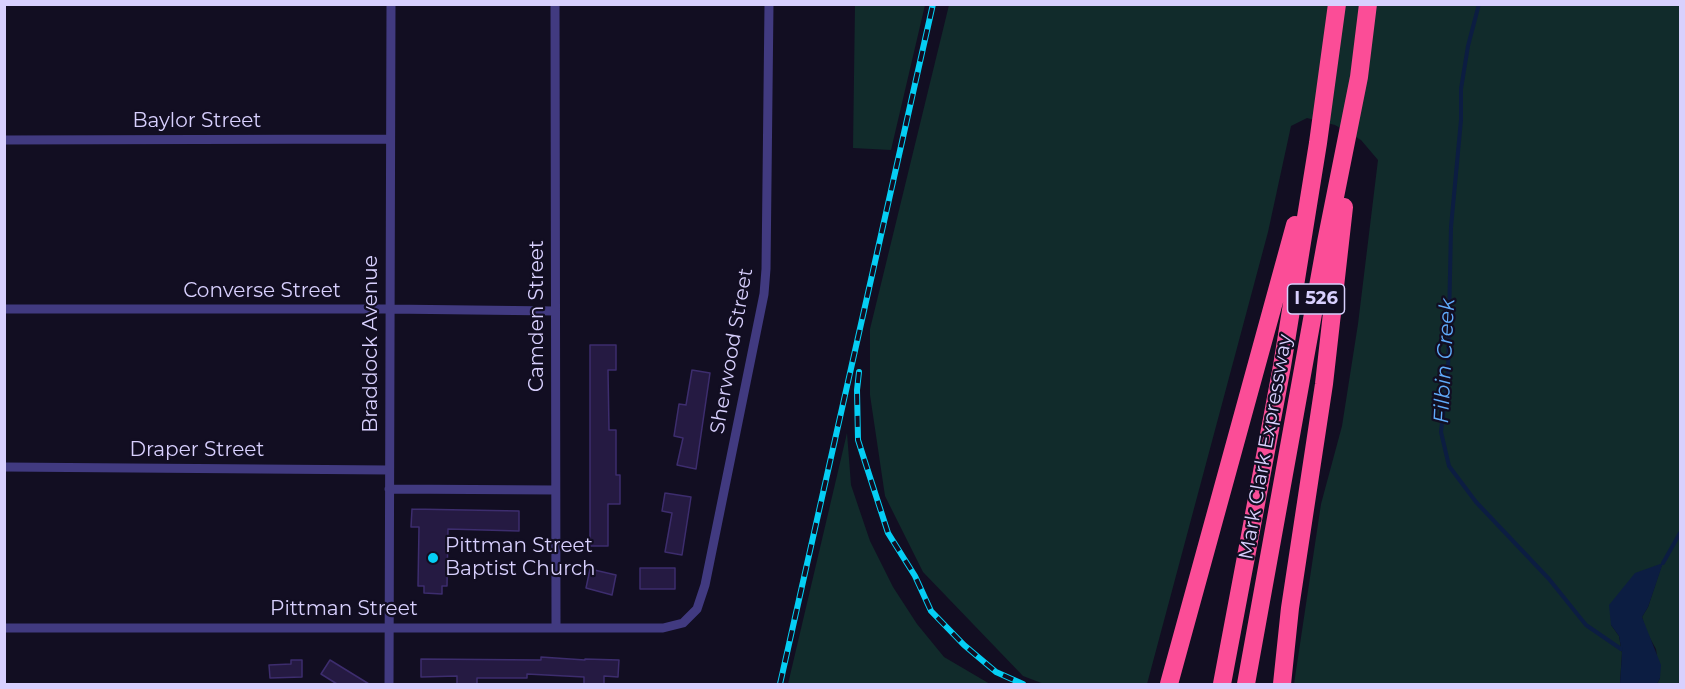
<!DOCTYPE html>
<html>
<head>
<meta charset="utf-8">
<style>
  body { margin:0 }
  #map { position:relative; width:1685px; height:689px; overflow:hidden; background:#120e22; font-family:Montserrat,sans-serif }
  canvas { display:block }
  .frame { position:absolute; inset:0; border:6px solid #d8d0fe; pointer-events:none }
</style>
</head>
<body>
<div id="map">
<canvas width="1685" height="689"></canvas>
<div class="frame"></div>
</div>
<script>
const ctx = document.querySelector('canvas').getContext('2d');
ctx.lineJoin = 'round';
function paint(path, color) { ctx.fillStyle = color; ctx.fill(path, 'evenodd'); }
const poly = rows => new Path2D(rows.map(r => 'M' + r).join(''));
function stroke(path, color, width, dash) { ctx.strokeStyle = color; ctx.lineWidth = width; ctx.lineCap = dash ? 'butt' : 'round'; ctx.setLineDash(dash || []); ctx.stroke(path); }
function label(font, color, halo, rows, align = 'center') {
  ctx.font = font + ' Montserrat,sans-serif'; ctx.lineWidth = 4.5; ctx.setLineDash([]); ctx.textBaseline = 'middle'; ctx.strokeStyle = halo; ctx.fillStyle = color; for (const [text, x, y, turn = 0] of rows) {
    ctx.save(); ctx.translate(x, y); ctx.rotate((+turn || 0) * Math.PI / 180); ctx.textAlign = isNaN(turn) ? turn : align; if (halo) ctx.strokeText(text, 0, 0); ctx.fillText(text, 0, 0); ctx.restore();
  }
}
paint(poly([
  [855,5,925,5,891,150,853,148],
  [949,5,1680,5,1680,684,1657,684,1660,678,1656,649,1646,631,1642,617,1648,607,1662,564,1611,625,1619,636,1622,653,1620,684,1294,684,1321,504,1342,426,1358,324,1378,160,1361,140,1335,125,1307,118,1291,126,1268,232,1147,684,1044,684,1023,676,923,572,885,496,870,395,870,329],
  [847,433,851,485,870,541,893,587,917,624,944,657,990,684,788,684]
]), '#112b2b');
paint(poly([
  [1663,563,1648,607,1642,617,1661,665,1660,678,1657,684,1620,684,1622,653,1619,636,1611,625,1609,605,1635,573]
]), '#0c1d42');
stroke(poly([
  [1479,4,1468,46,1461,89,1461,120,1451,227,1448,371,1441,432,1449,466,1476,502,1549,579,1586,625,1621,649],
  [1663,563,1680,533]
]), '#0c1d42', 4);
const building = poly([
  [590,345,616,345,616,370,608,370,609,430,616,430,616,475,620,475,620,504,608,504,608,546,590,546,590,345],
  [692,370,710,373,696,469,677,465,683,438,674,436,679,404,686,405,692,370],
  [665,493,691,497,682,555,665,552,672,513,662,511,665,493],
  [412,509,519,511,519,531,448,529,447,586,442,586,442,594,424,593,424,586,418,586,419,527,411,527,412,509],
  [640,568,675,568,675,589,640,589,640,568],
  [590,569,616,575,612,595,586,588,590,569],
  [541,657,585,660,585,659,619,660,618,677,604,676,604,684,584,684,584,677,527,674,527,678,477,678,477,684,457,684,457,676,421,677,421,659,541,660,541,657],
  [291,660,302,660,302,677,270,678,269,665,291,664,291,660],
  [330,660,369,684,337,684,321,674,330,660]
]);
paint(building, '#251a42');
stroke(building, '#3d2d6e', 1.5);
stroke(poly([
  [555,4,556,628],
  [4,140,390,139],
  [4,309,389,309,555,311],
  [4,467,389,470],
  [389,489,555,490],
  [4,628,663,628,683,623,697,609,705,585,764,294,766,269,769,4],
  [389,684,391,4]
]), '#413a80', 9);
stroke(poly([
  [1169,684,1295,225],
  [1222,684,1282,366,1318,143,1337,4],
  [1246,684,1326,242,1359,77,1368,4],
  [1282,684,1290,608,1324,384,1344,207]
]), '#fb4d97', 18);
const rail = poly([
  [859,372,857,390,858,440,888,533,915,576,931,611,964,645,996,672,1023,684],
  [780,684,933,4]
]);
stroke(rail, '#05cef4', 6);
stroke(rail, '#120e22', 4, [11]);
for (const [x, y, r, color] of [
  [433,558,6,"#05cef4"]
]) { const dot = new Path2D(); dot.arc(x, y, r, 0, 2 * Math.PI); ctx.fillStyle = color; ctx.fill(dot); stroke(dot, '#120e22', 2); }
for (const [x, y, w] of [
  [1316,299,57]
]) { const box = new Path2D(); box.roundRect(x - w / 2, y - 15, w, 30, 4.5); ctx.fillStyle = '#120e22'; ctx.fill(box); stroke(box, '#d8d0fe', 1.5); }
label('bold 18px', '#d8d0fe', null, [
  ["I 526",1316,299]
]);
label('20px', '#d8d0fe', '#120e22', [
  ["Baylor Street",197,121],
  ["Converse Street",262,291],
  ["Camden Street",537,316,-90],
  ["Braddock Avenue",371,344,-90],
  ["Sherwood Street",732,351,-80],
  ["Mark Clark Expressway",1266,447,-80],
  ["Draper Street",197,450],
  ["Pittman Street",344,609]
]);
label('20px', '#d8d0fe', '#120e22', [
  ["Pittman Street",445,546],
  ["Baptist Church",445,569]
], 'left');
label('italic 21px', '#60abfb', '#120e22', [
  ["Filbin Creek",1445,361,-87]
]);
</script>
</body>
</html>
